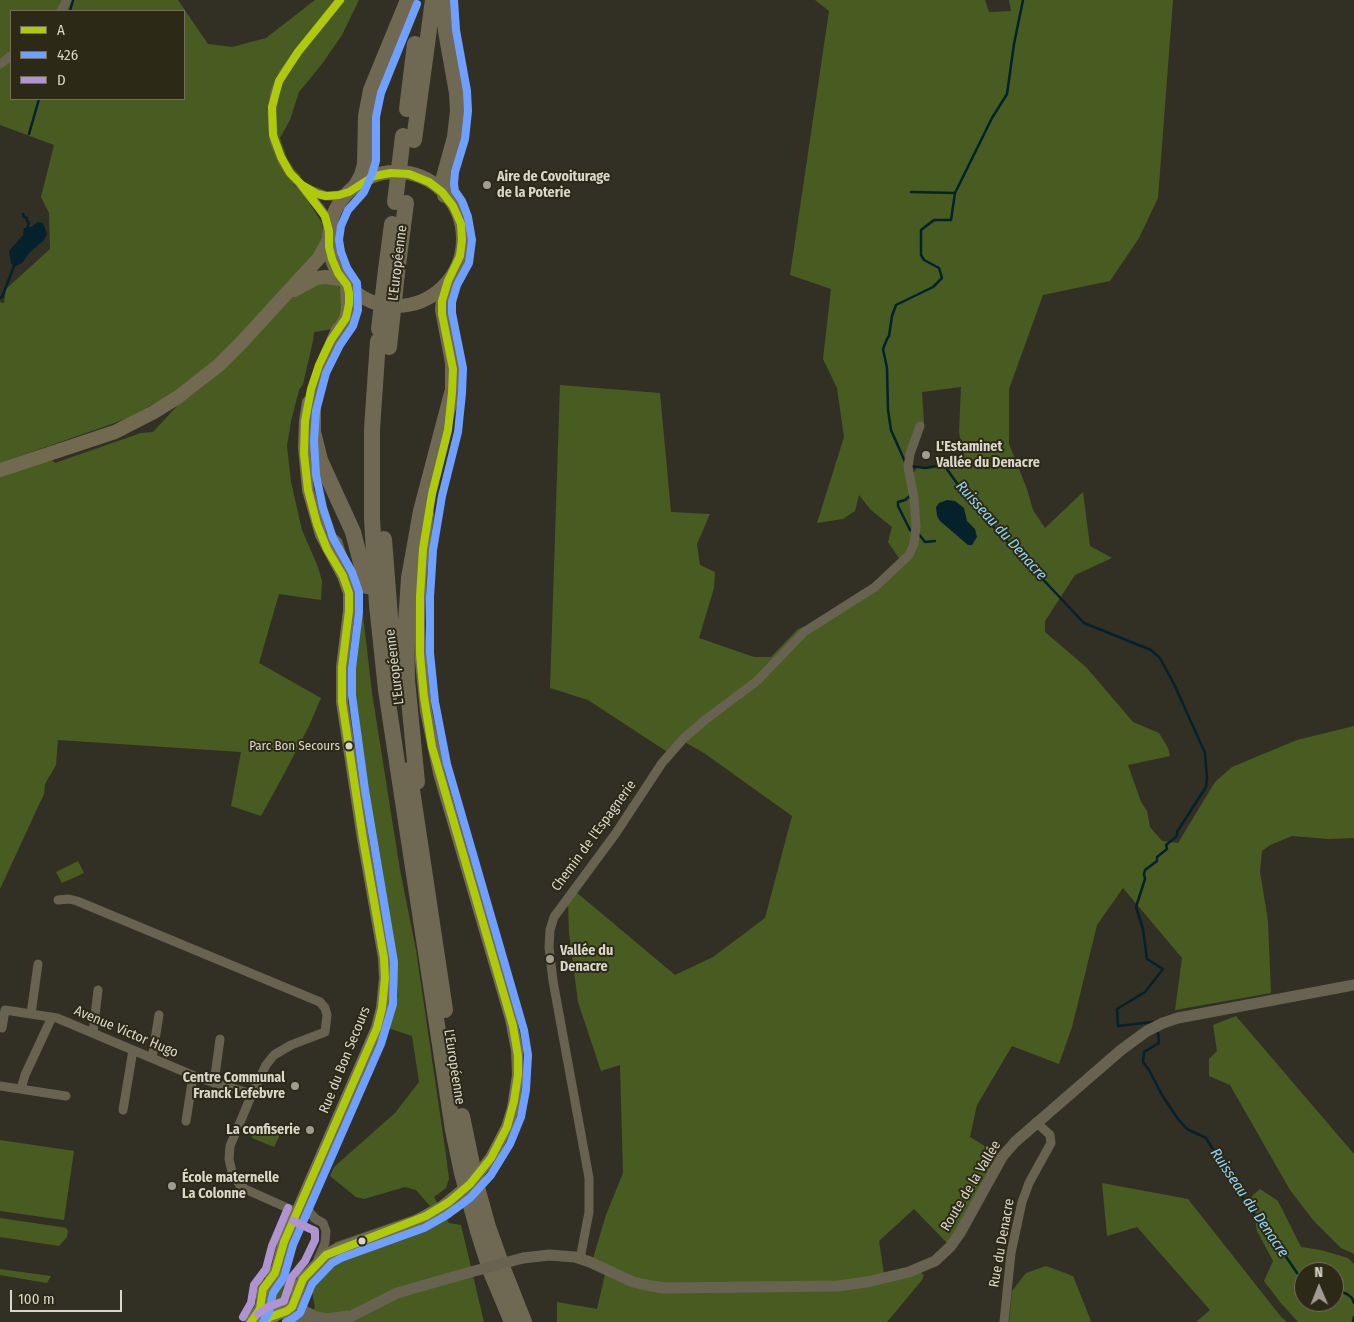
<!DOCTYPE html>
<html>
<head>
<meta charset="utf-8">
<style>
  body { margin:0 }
  #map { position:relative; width:1354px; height:1322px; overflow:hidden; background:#323025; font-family:"Fira Sans Condensed",sans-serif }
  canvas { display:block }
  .legend { position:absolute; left:10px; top:10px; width:175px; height:90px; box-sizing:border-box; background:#2d2917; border:1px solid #726f5f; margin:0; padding:6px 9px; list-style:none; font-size:15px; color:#d9d7cb }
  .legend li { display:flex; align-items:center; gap:10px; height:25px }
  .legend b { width:25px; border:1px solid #726f5f }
  .north { position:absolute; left:1294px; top:1262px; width:50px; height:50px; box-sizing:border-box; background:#2d2917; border:1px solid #726f5f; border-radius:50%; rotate:359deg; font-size:14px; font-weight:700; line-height:20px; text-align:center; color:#d9d7cb }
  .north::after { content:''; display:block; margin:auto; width:18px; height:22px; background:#9f9d91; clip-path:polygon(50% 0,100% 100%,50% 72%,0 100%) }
  .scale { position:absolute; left:10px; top:1290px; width:112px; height:22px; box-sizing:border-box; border:2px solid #d9d7cb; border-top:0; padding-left:6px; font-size:15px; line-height:18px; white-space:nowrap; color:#d9d7cb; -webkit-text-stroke:4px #2d2917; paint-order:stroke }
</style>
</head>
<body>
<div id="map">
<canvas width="1354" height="1322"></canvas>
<ul class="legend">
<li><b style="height:6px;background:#afca0b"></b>A</li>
<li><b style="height:6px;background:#6fa0ff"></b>426</li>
<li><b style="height:6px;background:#b093d1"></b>D</li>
</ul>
<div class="north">N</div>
<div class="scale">100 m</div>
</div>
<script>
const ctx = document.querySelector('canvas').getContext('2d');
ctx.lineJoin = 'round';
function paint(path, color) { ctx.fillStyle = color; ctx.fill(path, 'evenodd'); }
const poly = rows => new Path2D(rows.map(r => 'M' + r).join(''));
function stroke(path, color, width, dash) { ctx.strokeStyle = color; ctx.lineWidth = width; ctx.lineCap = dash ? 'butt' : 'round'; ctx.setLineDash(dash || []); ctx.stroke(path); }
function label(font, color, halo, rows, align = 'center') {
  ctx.font = font + ' "Fira Sans Condensed",sans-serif'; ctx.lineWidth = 4; ctx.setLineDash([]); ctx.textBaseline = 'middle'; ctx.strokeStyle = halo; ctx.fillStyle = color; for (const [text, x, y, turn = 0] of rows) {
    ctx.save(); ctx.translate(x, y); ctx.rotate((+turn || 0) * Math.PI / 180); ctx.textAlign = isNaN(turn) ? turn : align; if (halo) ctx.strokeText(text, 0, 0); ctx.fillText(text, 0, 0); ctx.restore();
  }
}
paint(poly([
  [0,0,178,0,208,44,232,47,266,38,315,0,359,0,342,35,322,64,299,92,290,120,280,138,287,158,294,169,301,176,292,184,305,196,322,223,323,238,318,249,261,313,214,361,169,395,130,417,109,425,0,463,0,302,4,303,6,289,50,249,49,213,41,197,54,145,0,125],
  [11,11,184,11,184,99,11,99],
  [815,0,985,0,989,12,1011,11,1009,0,1173,0,1158,198,1139,238,1110,281,1043,295,1009,389,1009,444,1027,489,1033,510,1045,528,1083,492,1090,546,1112,558,1075,575,1045,621,1045,632,1086,667,1133,722,1159,733,1168,748,1170,756,1128,765,1141,802,1147,811,1150,827,1162,841,1178,843,1215,782,1232,767,1297,740,1354,726,1354,838,1329,839,1292,836,1270,845,1262,851,1260,872,1268,921,1271,993,1175,1010,1182,958,1123,888,1097,925,1072,1027,1059,1064,1012,1046,977,1105,970,1137,996,1153,990,1168,957,1230,947,1243,914,1209,879,1241,884,1274,920,1272,924,1275,922,1280,887,1322,557,1322,557,1302,597,1309,607,1266,593,1258,606,1215,623,1173,620,1065,601,1071,578,1002,569,933,568,901,576,892,675,975,713,957,765,918,792,816,704,753,681,740,669,753,588,700,550,688,560,385,660,393,671,512,710,514,697,544,700,565,715,572,714,588,699,638,754,657,771,657,798,629,832,616,859,597,901,561,888,542,892,527,871,510,859,495,855,511,843,519,817,523,844,437,837,388,823,359,831,289,790,275,829,11],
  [961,387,959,432,965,463,917,468,913,473,912,453,924,424,922,392],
  [321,281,336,282,342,291,343,308,332,329,314,332,313,341,303,384,299,390,291,421,287,446,291,482,302,530,318,567,322,581,321,600,279,594,259,663,321,698,309,726,284,774,261,816,231,806,241,752,58,740,56,765,45,784,44,794,0,889,0,474,51,459,55,463,141,433,153,432,178,405,205,385,257,335,289,300,304,288],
  [359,604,363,615,372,693,400,870,416,950,446,1155,449,1179,446,1188,434,1197,449,1223,461,1225,484,1322,298,1322,315,1308,310,1278,327,1250,336,1242,419,1213,430,1206,416,1190,405,1187,364,1199,356,1197,330,1176,334,1167,395,1113,419,1082,412,1036,388,1028,398,996,396,966,369,818,351,690,352,661],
  [78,861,84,873,62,883,56,872],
  [1236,1016,1354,1154,1354,1254,1341,1248,1313,1220,1290,1190,1230,1085,1209,1076,1209,1059,1217,1051,1213,1025],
  [258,1126,278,1135,279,1137,274,1147,252,1138,252,1136],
  [0,1140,74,1151,64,1220,0,1211],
  [1102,1183,1188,1199,1282,1318,1287,1322,1196,1322,1210,1310,1137,1227,1107,1236],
  [1260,1189,1278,1201,1301,1247,1321,1250,1348,1258,1354,1264,1354,1322,1298,1322,1280,1302,1264,1281,1273,1261,1257,1231,1251,1197],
  [1304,1272,1334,1272,1334,1302,1304,1302],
  [0,1218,61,1227,66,1228,68,1231,67,1237,59,1246,0,1237],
  [1046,1266,1073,1276,1091,1321,1089,1322,1009,1322,1012,1291,1026,1273],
  [0,1269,51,1276,47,1283,0,1275],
  [279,1283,284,1284,292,1294,289,1304,278,1308,269,1302,267,1292]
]), '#485c21');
paint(poly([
  [38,222,43,223,47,234,43,241,30,252,22,263,14,267,11,263,9,251,23,235,24,228,31,227],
  [947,500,955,501,964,508,967,521,975,529,977,537,972,545,968,545,940,521,937,516,936,507,939,503]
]), '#05212c');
stroke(poly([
  [70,11,73,0],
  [29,134,39,99],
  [911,192,955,193],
  [23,214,24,217,27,218,27,221,29,222,27,230],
  [0,298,2,297,14,266],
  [906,464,891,430,888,410,887,368,883,349,887,339,889,336,892,316,896,305,933,287,942,278,939,268,924,260,921,255,921,230,934,220,951,220,955,193,992,118,1007,94,1014,44,1023,0],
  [911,466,925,468,944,465,971,503,1084,623,1151,650,1160,658,1175,686,1205,753,1207,778,1206,787,1177,832,1177,836,1166,845,1167,849,1157,857,1157,861,1145,870,1144,874,1145,879,1136,907,1143,929,1147,959,1163,969,1145,992,1117,1009,1118,1026,1152,1022],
  [910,494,910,496,905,500,898,502,898,506,910,530,913,531],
  [918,533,925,542,935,541],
  [1158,1033,1159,1043,1144,1052,1143,1062,1149,1070,1162,1095,1178,1119,1187,1129,1206,1138,1247,1205,1269,1232,1304,1283],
  [1334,1289,1347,1294,1352,1298,1354,1303],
  [1353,1322,1354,1317]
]), '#05212c', 2.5);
stroke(poly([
  [61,11,67,0],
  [0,64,11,56],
  [308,189,326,196,335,196,349,192],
  [329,231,325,216,320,208,290,173,283,163,274,141,272,112,275,91,284,72,298,52,340,0],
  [324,542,330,538,335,539,338,542,350,580],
  [58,900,69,899,77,901,320,1002,325,1008,327,1015,325,1032,291,1045,274,1055,266,1065,252,1094],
  [31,1014,38,964],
  [386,1015,393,985,389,957],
  [2,1028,5,1010,57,1018,199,1078,252,1094,230,1146,229,1159,232,1172,239,1184,245,1189,301,1214],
  [93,1033,98,990],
  [152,1058,159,1015],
  [214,1083,220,1039],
  [0,1086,66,1096],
  [21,1089,25,1075,52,1017],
  [123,1110,133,1050],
  [186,1121,193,1076],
  [309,1194,307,1201,307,1207,311,1214,317,1220],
  [314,1218,323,1223,326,1231,325,1243,318,1259],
  [580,1259,589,1212,589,1178,553,981,549,947,550,930,554,917,616,833,662,763,684,738,705,720,757,681,804,632,875,587,909,555,914,544,916,527,914,498,908,467,910,454,920,426],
  [1004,1322,1011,1253,1022,1202,1029,1183,1051,1143,1050,1135,1036,1122]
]), '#686350', 9);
stroke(poly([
  [523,1258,549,1255,575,1257,590,1262,633,1282,651,1286,664,1288,838,1286,867,1282,909,1272,935,1261,950,1247,960,1233,1002,1157,1015,1142,1121,1050,1147,1031,1163,1023,1178,1018,1354,985],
  [297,1298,304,1311,314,1316,327,1319,347,1316],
  [282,1313,307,1322],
  [340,1322,397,1293,467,1273]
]), '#686350', 11);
stroke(poly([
  [428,514,421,573,419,624,421,661,426,711,439,773,511,1019,517,1050,518,1075,513,1108,507,1127,491,1158],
  [270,1281,277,1268,284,1242,377,1028,382,1008,385,978,384,958,363,839,342,702,342,667,349,611,349,593,343,576,321,535,308,490,304,448,305,421,308,402],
  [297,1294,295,1288,290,1282,283,1279,277,1278,266,1285,263,1291,262,1298,266,1306,271,1310,280,1313,287,1311,295,1303,297,1294,303,1279,326,1255,337,1249,414,1222,442,1207],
  [251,1322,260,1309,263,1299],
  [264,1322,280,1313]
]), '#736c56', 12);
stroke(poly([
  '329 239a67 67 0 1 1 134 0a67 67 0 1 1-134 0Z',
  [448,281,443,296,442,310,452,363,452,393],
  [294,290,316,278,325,277,342,279],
  [339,330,346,318,348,309,347,285],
  [0,470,115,432,154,412,178,397,219,365,241,343,319,258,329,240]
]), '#716a50', 14);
stroke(poly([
  [444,0,446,31,457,93,458,111,455,137,444,177,445,195],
  [407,109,415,44],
  [414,140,433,0],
  [356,186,362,175,365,164,366,116,371,90,408,0],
  [386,270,392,224],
  [397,273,406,203],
  [339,330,327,357,319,380,313,404,313,432,320,460,353,532,367,586],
  [378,341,372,429,372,518,377,605,386,690,453,1130,462,1173,478,1231,491,1272,512,1322],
  [384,539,392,642],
  [409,770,445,1010],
  [417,782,407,680,406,623,409,578,421,511,452,393],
  [462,1116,476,1184,488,1227,503,1269,524,1322]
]), '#6f6954', 16);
stroke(poly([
  [467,1273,523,1258]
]), '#686350', 11);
stroke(poly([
  [442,1207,470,1184,491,1158]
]), '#736c56', 12);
stroke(poly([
  [395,202,403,136],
  [379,329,386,270],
  [389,347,397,273]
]), '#6f6954', 16);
stroke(poly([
  [251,1322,260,1309,263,1289,275,1273,284,1242,377,1028,382,1008,385,978,384,958,363,839,342,702,342,667,349,611,349,593,343,576,327,549,317,524,308,490,304,454,305,421,311,389,319,365,331,340,346,318,349,304,349,293,347,285,338,273,332,259,329,247,329,231,325,216,300,183],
  [264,1322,270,1317,287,1311,292,1307,303,1279,326,1255,426,1216,449,1202,470,1184,491,1158,507,1127,514,1101,518,1075,518,1056,513,1026,432,747,424,697,420,654,420,597,423,549,432,494,448,430,452,393,453,369,442,314,442,301,448,281,460,256,462,240,461,224,453,206,442,192,429,182,409,174,391,173,374,176,349,192,339,195,326,196,317,194,302,185,290,173,281,157,273,135,272,107,279,81,298,52,340,0]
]), '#afca0b', 8);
stroke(poly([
  [263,1322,269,1312,273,1293,284,1277,293,1245,381,1044,393,1004,394,962,365,790,352,695,352,668,359,612,359,592,352,572,333,538,323,508,316,475,314,441,316,411,326,373,340,345,353,326,358,310,357,283,347,268,341,252,339,240,341,226,348,210,364,192,372,174,376,161,376,117,381,93,417,4],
  [286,1322,292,1319,300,1313,312,1284,332,1263,341,1258,424,1228,447,1215,470,1198,491,1175,510,1144,521,1117,526,1090,528,1055,524,1030,447,764,435,702,430,653,430,597,433,550,442,496,458,432,462,393,463,368,452,313,452,302,457,285,469,263,472,240,468,217,462,201,455,191,454,184,455,172,465,139,468,111,467,91,456,30,454,0]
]), '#6fa0ff', 8);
stroke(poly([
  [258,1314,268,1307,284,1301,292,1277,305,1261,315,1240,315,1231,293,1221],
  [243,1317,251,1303,254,1285,266,1269,272,1246,288,1208]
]), '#b093d1', 8);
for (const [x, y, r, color] of [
  [487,185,5,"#9f9d91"],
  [926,455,5,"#9f9d91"],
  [349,746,4.5,"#d9d7cb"],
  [550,959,5,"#9f9d91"],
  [295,1086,5,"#9f9d91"],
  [310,1130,5,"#9f9d91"],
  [172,1186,5,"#9f9d91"],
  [362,1241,4.5,"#d9d7cb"]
]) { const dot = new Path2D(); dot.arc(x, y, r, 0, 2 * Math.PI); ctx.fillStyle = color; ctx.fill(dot); stroke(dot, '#2d2917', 2); }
label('13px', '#d9d7cb', '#2d2917', [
  ["Parc Bon Secours",340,746]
], 'right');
label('bold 14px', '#d9d7cb', '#2d2917', [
  ["Aire de Covoiturage",497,177],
  ["de la Poterie",497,193],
  ["L'Estaminet",936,447],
  ["Vallée du Denacre",936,463],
  ["Vallée du",560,951],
  ["Denacre",560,967],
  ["Centre Communal",285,1078,"right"],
  ["Franck Lefebvre",285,1094,"right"],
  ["La confiserie",300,1130,"right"],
  ["École maternelle",182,1178],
  ["La Colonne",182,1194]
], 'left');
label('14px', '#d9d7cb', '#2d2917', [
  ["L'Européenne",398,263,-83],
  ["L'Européenne",395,667,-97],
  ["Chemin de l'Espagnerie",594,836,-54],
  ["Avenue Victor Hugo",126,1032,23],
  ["Rue du Bon Secours",345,1060,-68],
  ["L'Européenne",454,1067,81],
  ["Route de la Vallée",971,1186,-59],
  ["Rue du Denacre",1002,1243,-80]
]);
label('italic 15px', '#90d4f9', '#2d2917', [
  ["Ruisseau du Denacre",1001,531,48],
  ["Ruisseau du Denacre",1249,1203,56]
]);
</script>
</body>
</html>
